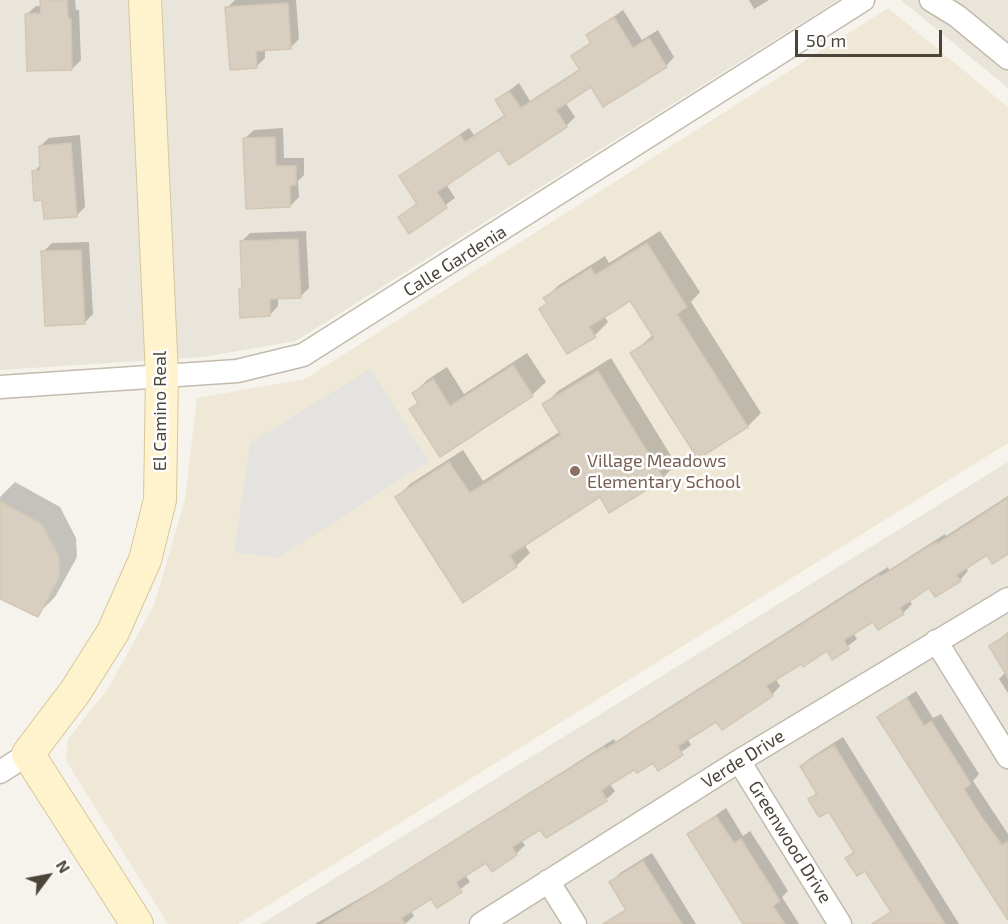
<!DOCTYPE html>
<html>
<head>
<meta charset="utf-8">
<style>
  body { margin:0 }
  #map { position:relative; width:1008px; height:924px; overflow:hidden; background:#f6f3ec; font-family:"Exo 2",sans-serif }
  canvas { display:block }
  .north { position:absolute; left:18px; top:846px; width:60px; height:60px; -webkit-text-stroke:4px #fff; paint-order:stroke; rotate:58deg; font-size:16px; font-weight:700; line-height:24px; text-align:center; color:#4b4439 }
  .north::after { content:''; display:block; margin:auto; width:21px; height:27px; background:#4b4439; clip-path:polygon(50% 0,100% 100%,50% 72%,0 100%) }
  .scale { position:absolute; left:795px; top:30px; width:147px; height:27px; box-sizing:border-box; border:3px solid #4b4439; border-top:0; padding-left:8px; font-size:18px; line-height:21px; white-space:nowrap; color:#4b4439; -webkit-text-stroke:4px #fff; paint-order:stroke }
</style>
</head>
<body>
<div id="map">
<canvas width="1008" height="924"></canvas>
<div class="north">N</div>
<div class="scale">50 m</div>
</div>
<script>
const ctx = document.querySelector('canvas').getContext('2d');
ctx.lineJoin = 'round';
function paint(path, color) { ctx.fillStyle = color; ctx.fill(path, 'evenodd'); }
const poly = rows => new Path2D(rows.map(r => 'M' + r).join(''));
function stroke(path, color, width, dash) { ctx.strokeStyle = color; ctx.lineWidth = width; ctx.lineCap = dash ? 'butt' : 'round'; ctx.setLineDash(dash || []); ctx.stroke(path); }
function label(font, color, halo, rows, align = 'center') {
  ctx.font = font + ' "Exo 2",sans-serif'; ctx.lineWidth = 5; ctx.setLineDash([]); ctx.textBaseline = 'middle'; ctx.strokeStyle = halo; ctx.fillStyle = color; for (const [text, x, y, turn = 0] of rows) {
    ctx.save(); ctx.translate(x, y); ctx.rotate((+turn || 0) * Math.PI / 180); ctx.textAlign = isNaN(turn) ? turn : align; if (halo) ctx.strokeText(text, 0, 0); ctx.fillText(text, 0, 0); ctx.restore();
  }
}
paint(poly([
  [0,0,838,0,296,341,203,357,0,370],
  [901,0,1008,0,1008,88],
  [1008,462,1008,924,261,924]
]), '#eae5da');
paint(poly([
  [888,8,1008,107,1008,443,238,924,168,924,66,761,68,739,109,687,154,605,185,500,197,398,305,379]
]), '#efe8d6');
paint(poly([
  [370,369,429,461,278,558,234,552,250,443]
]), '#e5e3e0');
paint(poly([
  [42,0,75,0,76,10,79,10,81,60,72,69,27,14,36,6,42,6],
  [235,0,296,0,299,39,290,48,265,49,265,58,257,66,227,8],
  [749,0,769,0,754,9],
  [623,10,642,40,658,30,674,57,666,66,591,85,565,102,575,117,566,126,509,163,499,148,446,184,455,198,409,232,400,217,418,202,401,176,469,128,474,135,506,114,497,100,519,83,530,101,581,68,573,56,592,41,588,35],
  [283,128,284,158,304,158,304,175,298,181,299,197,290,206,245,138,254,130],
  [80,135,85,207,76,216,34,172,41,164,40,146,49,138],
  [306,231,309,288,300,297,278,298,278,306,270,315,240,290,244,286,241,242,250,233],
  [660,231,700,292,691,302,761,413,748,426,698,457,632,353,653,335,630,299,604,316,608,322,595,335,541,309,548,302,545,298,559,285,605,256,609,263],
  [89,242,93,314,84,323,43,252,52,243],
  [527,353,546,382,532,395,440,455,411,409,419,401,414,393,427,380,447,367,464,394],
  [611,358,676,464,663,478,609,511,600,495,524,544,530,553,516,566,397,497,410,484,463,450,483,481,561,431,544,405,558,391],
  [15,482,60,507,76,538,77,557,55,597,37,615,0,597,0,497],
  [1008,496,1008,552,987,553,966,567,968,571,960,580,930,586,909,600,912,604,903,613,874,620,853,632,857,639,833,657,828,649,802,662,775,678,780,686,772,695,717,720,687,738,691,745,658,769,653,761,635,767,609,783,615,791,607,799,597,784,521,840,525,845,516,854,493,869,487,861,465,875,470,882,437,906,432,897,411,911,414,916,405,924,315,924,392,880,614,739,615,742,888,567,889,570,945,534,946,536],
  [1008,632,1008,693,999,679,1006,672,991,646],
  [916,691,933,718,941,714,979,774,973,781,1008,834,1008,920,879,717],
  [843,737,959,924,888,924,885,918,892,911,866,868,847,858,854,851,829,810,810,799,817,792,801,766,810,758],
  [726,808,743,836,750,831,772,865,788,891,782,897,799,924,745,924,689,834],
  [652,853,696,924,625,924,619,915,627,908,611,882,620,873]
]), '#0003');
const building = poly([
  [40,0,67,0,68,18,71,19,72,70,27,71,25,14,41,13,40,0],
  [288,3,291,49,256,51,257,68,230,70,225,7,288,3],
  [614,17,633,48,649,38,667,67,603,107,591,87,556,110,567,127,509,165,499,150,437,192,447,208,409,234,398,217,417,204,399,176,460,135,465,142,505,116,495,100,509,91,521,108,580,70,571,56,591,43,586,35,614,17],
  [275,137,276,166,296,166,296,185,290,185,290,207,246,209,243,138,275,137],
  [71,143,77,217,44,219,42,200,34,201,32,171,40,170,39,146,71,143],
  [298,239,301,298,270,299,270,316,240,318,239,289,242,289,240,241,298,239],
  [647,243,687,307,677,314,748,427,698,459,630,353,654,338,630,301,589,327,596,337,567,354,539,309,547,303,543,298,591,268,595,275,647,243],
  [81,250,85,324,45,326,41,251,81,250],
  [513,365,533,396,440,457,409,409,418,403,412,393,433,379,450,406,513,365],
  [598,371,664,479,609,513,600,497,510,555,517,567,463,603,395,497,449,462,470,493,561,435,542,404,598,371],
  [1008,498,1008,554,992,564,987,555,956,575,961,581,935,597,929,588,900,608,904,614,878,630,873,622,844,640,849,649,832,660,827,651,803,667,801,664,766,686,773,696,722,730,716,722,678,746,683,755,658,771,653,763,637,773,634,770,600,791,607,801,546,838,540,830,512,847,517,855,492,872,486,863,456,882,462,892,437,908,431,899,401,918,405,924,322,924,546,783,605,747,606,749,879,575,880,577,936,542,937,544,1008,498],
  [0,501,42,524,59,556,60,576,38,617,0,599,0,501],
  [1008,634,1008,678,989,646,1008,634],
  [907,698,924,726,931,721,954,757,971,784,964,789,983,819,1002,845,1008,841,1008,920,877,717,907,698],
  [834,745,870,804,945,924,872,924,891,912,865,871,857,876,845,858,854,853,829,812,819,817,808,799,817,794,800,766,834,745],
  [716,816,734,843,741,839,763,874,780,901,773,906,785,924,743,924,687,834,716,816],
  [643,861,682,924,603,924,626,910,609,882,643,861]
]);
paint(building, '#d8cfc1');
stroke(building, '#d3c7b4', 1.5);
const street = poly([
  [931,0,957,16,1008,58],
  [0,387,237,371,303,355,863,0],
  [936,641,1008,757],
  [739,761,840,924],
  [0,772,28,754],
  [548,881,575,924],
  [481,924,739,761,1008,599]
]);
const secondary = poly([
  [137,924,28,754,75,692,113,632,145,560,160,500,162,376,145,0]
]);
stroke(street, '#c2bbae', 25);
stroke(secondary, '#d6c79b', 34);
stroke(street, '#fff', 22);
stroke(secondary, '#fff3cd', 32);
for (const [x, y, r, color] of [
  [575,471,6,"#8d6e63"]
]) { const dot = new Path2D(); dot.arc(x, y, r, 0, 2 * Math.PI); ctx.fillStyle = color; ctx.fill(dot); stroke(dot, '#fff', 2); }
label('18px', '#4b4439', '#fff', [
  ["Calle Gardenia",455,261,-32],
  ["El Camino Real",160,411,-90],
  ["Verde Drive",743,759,-32],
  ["Greenwood Drive",790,842,58]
]);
label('18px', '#785e54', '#fff', [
  ["Village Meadows",587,461],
  ["Elementary School",587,482]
], 'left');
</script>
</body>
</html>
